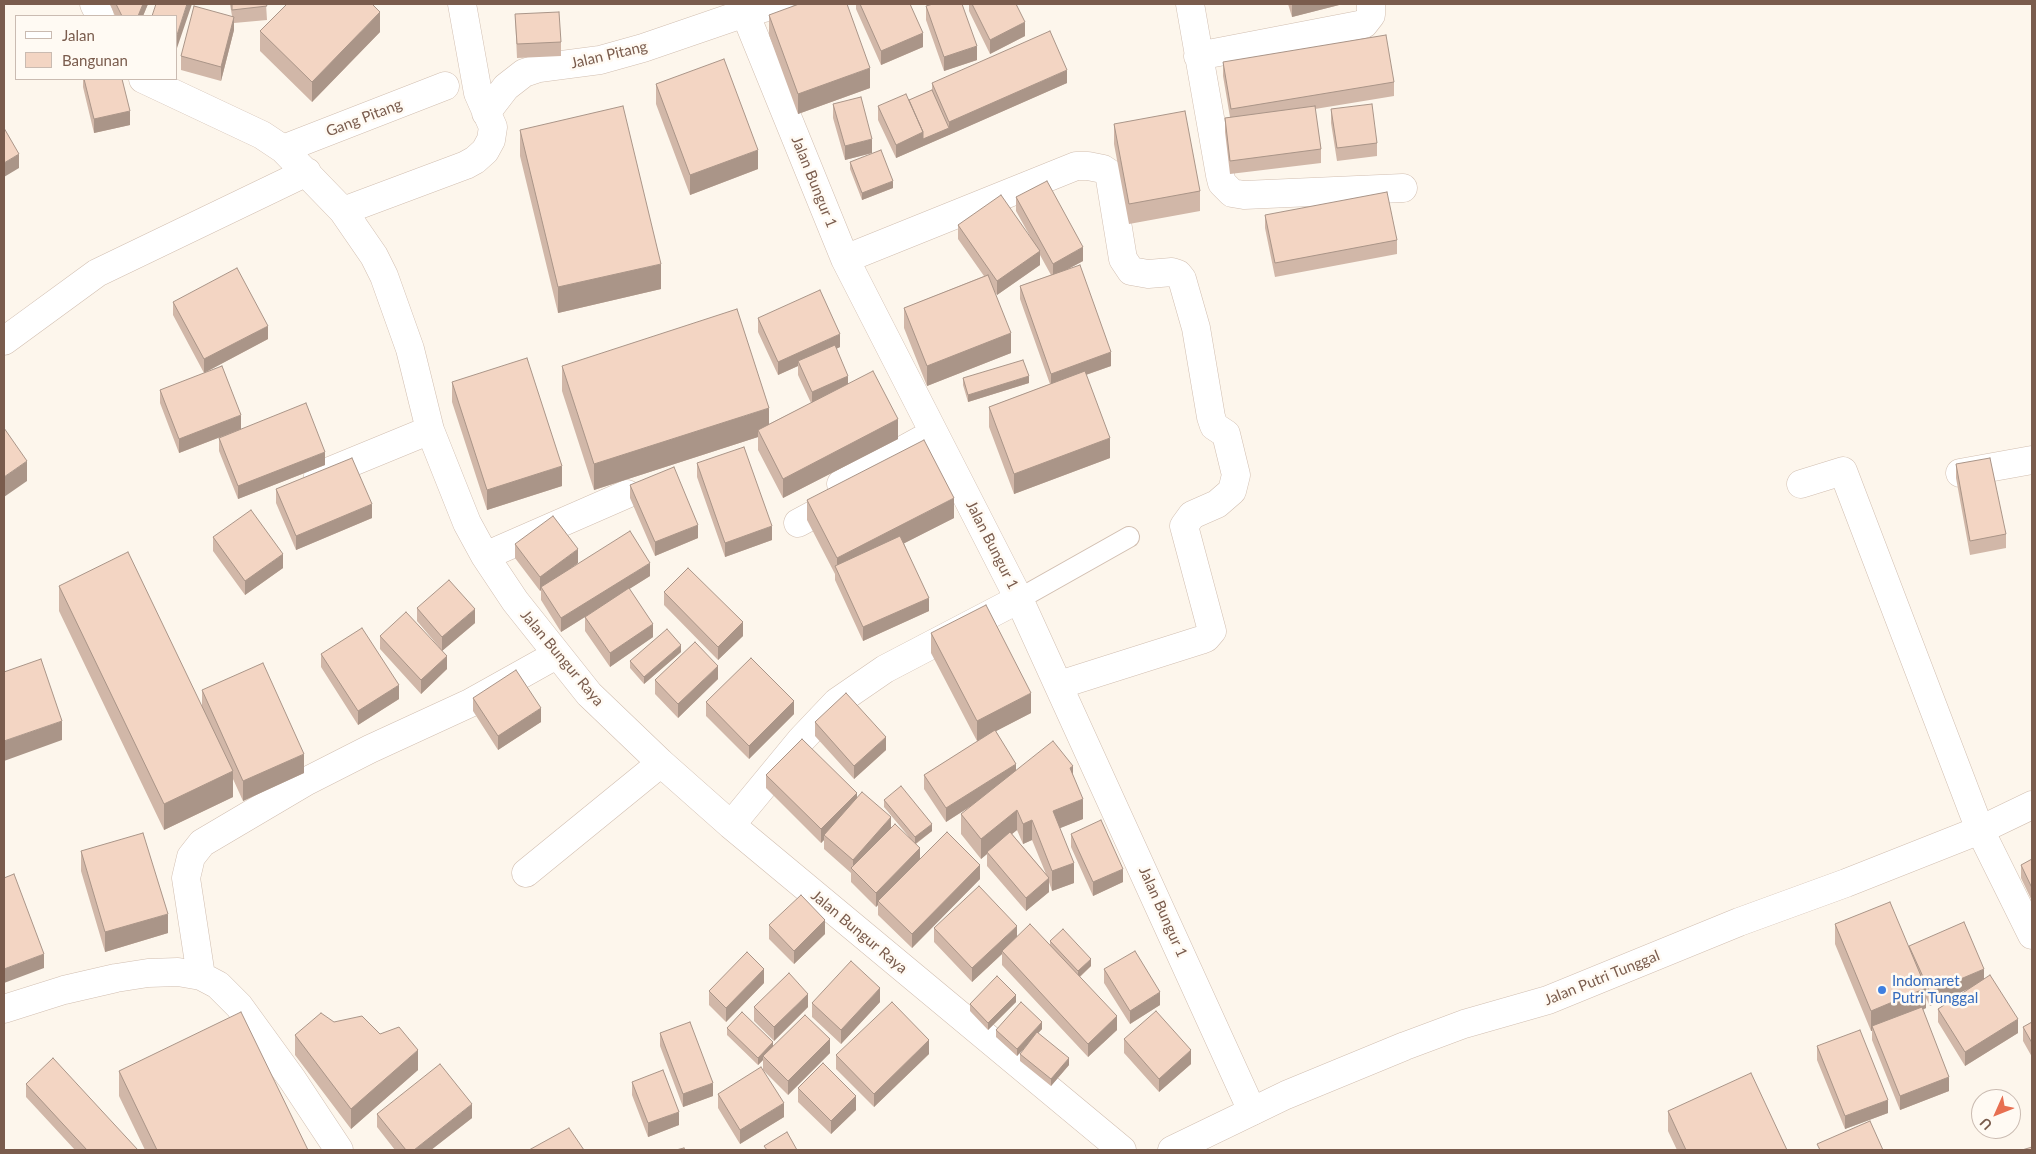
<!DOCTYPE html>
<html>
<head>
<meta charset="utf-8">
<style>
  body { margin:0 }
  #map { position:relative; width:2036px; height:1154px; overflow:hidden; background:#fdf6ec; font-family:Lato,sans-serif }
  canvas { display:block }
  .frame { position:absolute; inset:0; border:5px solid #7a5c4d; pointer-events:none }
  .legend { position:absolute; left:15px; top:15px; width:162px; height:65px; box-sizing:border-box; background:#fffaf3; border:1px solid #cabbb1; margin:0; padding:6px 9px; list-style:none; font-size:15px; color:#7a5c4d }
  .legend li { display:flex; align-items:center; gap:10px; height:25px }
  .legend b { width:25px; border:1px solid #cabbb1 }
  .north { position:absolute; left:1971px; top:1089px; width:50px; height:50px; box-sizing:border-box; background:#fffaf3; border:1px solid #cabbb1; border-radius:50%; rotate:226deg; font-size:14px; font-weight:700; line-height:20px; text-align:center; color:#7a5c4d }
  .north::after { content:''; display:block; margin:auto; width:18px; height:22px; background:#e76f51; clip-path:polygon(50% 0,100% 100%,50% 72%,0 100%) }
</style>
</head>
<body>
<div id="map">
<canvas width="2036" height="1154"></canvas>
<div class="frame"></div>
<ul class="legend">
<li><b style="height:6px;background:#fff"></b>Jalan</li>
<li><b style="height:14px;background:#f3d5c3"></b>Bangunan</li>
</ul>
<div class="north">U</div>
</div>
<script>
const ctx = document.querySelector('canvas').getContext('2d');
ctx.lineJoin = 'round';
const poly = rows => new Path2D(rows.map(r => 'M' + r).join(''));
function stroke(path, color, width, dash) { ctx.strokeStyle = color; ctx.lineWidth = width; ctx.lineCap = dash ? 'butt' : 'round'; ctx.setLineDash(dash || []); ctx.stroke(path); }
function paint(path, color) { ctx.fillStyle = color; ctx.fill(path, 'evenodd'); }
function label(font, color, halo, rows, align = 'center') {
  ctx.font = font + ' Lato,sans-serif'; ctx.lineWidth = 5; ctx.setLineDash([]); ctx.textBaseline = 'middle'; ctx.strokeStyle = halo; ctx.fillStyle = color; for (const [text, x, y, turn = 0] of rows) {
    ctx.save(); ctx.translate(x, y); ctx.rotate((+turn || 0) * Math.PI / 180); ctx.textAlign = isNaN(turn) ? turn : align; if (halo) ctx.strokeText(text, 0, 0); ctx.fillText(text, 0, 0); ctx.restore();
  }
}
const service = poly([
  [1019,599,1129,537]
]);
const minor = poly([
  [94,4,100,16],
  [1190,4,1220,175,1222,183,1232,193,1244,195,1403,188],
  [745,13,845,259,1019,599,1252,1111],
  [1198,56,1364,24,1371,15,1371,4],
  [143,79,262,135,283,149,343,211,374,256,384,276,410,349,430,430,467,523,485,556,515,601,589,694,661,763,731,825,1122,1150],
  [486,113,506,87,524,73,539,68,600,60,643,48,745,13,779,4],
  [283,149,445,86],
  [343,211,466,165,475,160,485,151,491,140,493,127,478,93,462,4],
  [845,259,1076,166,1088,166,1103,169,1109,173,1123,259,1131,271,1148,274,1172,272,1178,274,1182,279,1196,328,1211,417,1214,426,1226,434,1236,475,1232,491,1217,504,1192,515,1184,526,1212,631,1206,638,1201,640,1059,685],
  [4,341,97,273,307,172],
  [1960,473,2032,460],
  [318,476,430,430],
  [841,484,934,433],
  [1801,484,1843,471,1980,830,2032,935],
  [798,523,841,500],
  [485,556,627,494],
  [731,825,801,740,837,702,885,669,1019,599],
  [526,873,661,763],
  [201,976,186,878,191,857,202,843,307,781,370,749,470,703,556,655],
  [4,1009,64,990,116,978,148,973,178,972,201,976,218,985,239,1006,292,1079,339,1150]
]);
const tertiary = poly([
  [1172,1150,1286,1095,1405,1046,1464,1024,1548,1000,1739,922,1846,883,1980,830,2032,805]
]);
stroke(service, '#d1beb0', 22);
stroke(minor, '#d1beb0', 29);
stroke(tertiary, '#d1beb0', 29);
stroke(service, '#fff', 20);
stroke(minor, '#fff', 28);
stroke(tertiary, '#fff', 28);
paint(poly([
  [110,4,148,4,143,16,115,16],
  [230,4,266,4,267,20,234,23,234,30,221,81,181,70,181,56,232,16],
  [856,4,910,4,923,47,881,65,856,9],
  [969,4,1016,4,1025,36,990,54,969,11],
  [1288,4,1343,4,1292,17],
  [926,6,977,60,944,71,926,20],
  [515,14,561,42,561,56,517,58],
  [769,15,870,88,798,114,769,35],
  [260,31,380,32,312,102,260,51],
  [1223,62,1394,82,1394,96,1315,109,1321,149,1321,163,1230,174,1225,132,1225,118,1230,117,1223,76],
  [83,79,122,79,130,125,94,133,83,87],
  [932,83,1067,83,896,158,878,120,878,106,909,100,932,90],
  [656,84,758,169,690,195,656,104],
  [833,104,872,153,845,160,833,118],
  [1331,109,1377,143,1377,156,1337,161,1331,123],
  [1114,124,1200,191,1200,211,1129,224,1114,144],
  [520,130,661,289,558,313,520,156],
  [850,162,893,188,862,200,850,169],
  [1016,197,1083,261,1068,269,1111,366,1086,375,1110,458,1014,494,989,427,989,407,1050,384,1020,299,1020,286,1051,275,1040,255,1040,265,997,295,994,291,1011,353,927,386,904,328,904,308,984,276,958,239,958,225,1031,238,1016,211],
  [1265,215,1397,240,1397,254,1275,277,1265,228],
  [173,302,268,339,204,373,173,315],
  [758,318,840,347,836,349,848,384,898,439,783,498,758,450,758,437,594,490,562,391,562,366,769,424,811,403,798,375,798,366,778,375,758,332],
  [963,378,1029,383,968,402,963,385],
  [452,382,562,486,487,510,452,402],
  [160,390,241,429,325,465,238,499,219,451,219,438,223,436,179,453,160,403],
  [697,463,772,540,725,557,697,477],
  [1956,464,2006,534,2006,548,1970,555,1956,478],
  [630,485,698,538,655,556,630,498],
  [276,489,372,518,296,550,276,503],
  [807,500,954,518,904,543,929,611,863,641,835,580,835,574,807,520],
  [213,537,283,568,245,595,213,551],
  [515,544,578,563,570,568,650,576,629,589,653,637,610,667,585,631,585,617,593,612,561,632,541,600,541,590,540,591,515,558],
  [59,586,202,707,202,690,304,773,243,801,233,779,233,797,164,830,59,611],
  [664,592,743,636,718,660,664,605],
  [417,608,475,623,442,651,447,669,421,694,380,649,380,636,439,647,417,621],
  [931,633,1031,713,996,731,1016,770,1073,775,1083,819,1060,828,1074,883,1052,891,1049,882,1049,892,1026,911,987,866,987,854,981,859,961,834,961,814,971,806,946,822,924,789,924,775,983,738,977,741,931,653],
  [1017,830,1023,844,1032,840,1046,874,1012,834],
  [681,652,644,684,630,668,630,661],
  [321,654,399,699,358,725,321,667],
  [718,679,678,718,655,694,655,680],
  [473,698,541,722,498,750,473,711],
  [706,702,794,714,749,759,706,716],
  [815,722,886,750,854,779,815,736],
  [766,775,857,799,891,828,909,837,884,807,884,800,932,831,916,844,920,859,980,879,912,948,878,915,878,905,876,907,851,882,851,873,824,849,824,840,821,843,766,788],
  [1071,834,1123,882,1093,896,1071,847],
  [81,851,168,933,105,952,81,871],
  [2032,859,2032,901,2021,878,2021,865],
  [1835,924,1909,949,1909,946,1984,979,2018,1033,1965,1066,1938,1022,1938,1009,1968,989,1930,1006,1926,998,1926,1008,1923,1010,1949,1091,1900,1110,1872,1040,1872,1031,1871,1031,1835,944],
  [769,925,825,934,794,964,769,939],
  [934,928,1017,937,1050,946,1050,941,1091,966,1080,977,1117,1030,1088,1057,1002,965,1002,954,972,982,934,942],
  [1104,969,1160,1005,1130,1024,1104,983],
  [764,983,726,1022,709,1005,709,991],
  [880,1002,841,1044,812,1017,812,1003],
  [1016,1002,988,1030,970,1011,970,1004],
  [754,1007,808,1007,774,1041,754,1021],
  [334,1022,380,1034,418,1070,351,1129,295,1055,295,1035],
  [2032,1022,2032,1057,2023,1041,2023,1027],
  [727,1028,773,1047,830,1053,788,1095,763,1070,763,1060,758,1065,727,1035],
  [1042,1029,1038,1033,1069,1065,1051,1086,1020,1061,1020,1054,1030,1042,1017,1056,996,1037,996,1030],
  [660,1033,713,1096,683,1107,660,1046],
  [1124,1039,1191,1064,1159,1092,1124,1053],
  [1817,1046,1888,1113,1845,1129,1817,1060],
  [929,1054,874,1107,836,1069,836,1055],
  [119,1071,308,1150,145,1150,119,1096],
  [632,1082,679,1125,648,1137,632,1095],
  [26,1084,138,1150,75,1150,26,1097],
  [798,1088,856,1110,831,1134,798,1102],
  [718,1094,784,1117,740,1144,718,1108],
  [1668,1111,1787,1150,1677,1150,1668,1131],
  [377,1114,472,1118,431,1150,395,1150,377,1127]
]), '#d1b7a8');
paint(poly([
  [143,4,148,4,143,16,138,16],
  [187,4,192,4,176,51,176,38],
  [1292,4,1343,4,1292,17],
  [380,12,380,32,312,102,312,82],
  [234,17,234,30,221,81,221,67],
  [1025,22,1025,36,990,54,990,40],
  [923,33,923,47,881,65,881,51],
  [977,46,977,60,944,71,944,57],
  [870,68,870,88,798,114,798,94],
  [1067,70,1067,83,949,135,949,122],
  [130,111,130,125,94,133,94,119],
  [949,128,949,135,896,158,896,145,923,132],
  [872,139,872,153,845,160,845,146],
  [758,150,758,169,690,195,690,175],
  [19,154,19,168,4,177,4,163],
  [893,181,893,188,862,200,862,193],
  [1083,247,1083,261,1053,277,1053,264],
  [1040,251,1040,265,997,295,997,281],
  [661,264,661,289,558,313,558,287],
  [268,326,268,339,204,373,204,359],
  [1011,333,1011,353,927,386,927,366],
  [840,334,840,347,800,366,798,361,798,366,778,375,778,362],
  [1111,352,1111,366,1051,387,1051,374],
  [848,376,848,390,812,405,812,392],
  [1029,376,1029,383,968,402,968,395],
  [769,408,769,433,758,430,758,437,594,490,594,464],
  [241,415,241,429,179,453,179,439],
  [898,419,898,439,783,498,783,479],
  [1110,438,1110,458,1014,494,1014,474],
  [325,452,325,465,238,499,238,486],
  [27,461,27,481,4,497,4,477],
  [562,466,562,486,487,510,487,490],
  [954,498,954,518,840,576,837,570,837,558],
  [372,504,372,518,296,550,296,536],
  [698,525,698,538,655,556,655,542],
  [772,526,772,540,725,557,725,543],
  [578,549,578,563,543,589,541,587,541,590,540,591,540,577],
  [283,554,283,568,245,595,245,581],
  [650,563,650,576,561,632,561,618],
  [929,598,929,611,863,641,863,627],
  [475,609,475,623,442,651,442,637],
  [743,622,743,636,718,660,718,647],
  [653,624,653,637,610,667,610,653],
  [681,645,681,652,644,684,644,677],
  [447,656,447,669,421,694,421,680],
  [718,666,718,679,678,718,678,704],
  [399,685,399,699,358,725,358,711],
  [1031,693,1031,713,977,741,977,721],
  [794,701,794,714,749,759,749,746],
  [541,708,541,722,498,750,498,736],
  [62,721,62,740,4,761,4,741],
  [886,737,886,750,854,779,854,766],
  [304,754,304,773,243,801,243,781],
  [1016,764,1016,777,946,822,946,808],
  [1073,766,1073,785,1070,768],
  [233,771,233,797,164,830,164,804],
  [857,793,857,807,824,835,824,840,821,843,821,829],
  [1083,799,1083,819,1053,831,1053,811],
  [1017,810,1017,830,988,853,987,852,987,854,981,859,981,839],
  [891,817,891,831,853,870,853,860],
  [1032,820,1032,840,1023,844,1023,824],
  [932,824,932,831,915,844,915,837],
  [920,848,920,862,878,901,878,905,876,907,876,893],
  [1074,863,1074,883,1052,891,1052,871],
  [980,865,980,879,912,948,912,934],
  [1123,869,1123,882,1093,896,1093,882],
  [1049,878,1049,892,1026,911,1026,898],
  [168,914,168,933,105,952,105,932],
  [825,920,825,934,794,964,794,951],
  [1017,926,1017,939,1002,951,1002,954,972,982,972,968],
  [44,954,44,968,4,983,4,969],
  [1091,959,1091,966,1078,978,1078,971],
  [764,969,764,983,726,1022,726,1008],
  [1984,969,1984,982,1930,1006,1930,992],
  [880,988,880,1002,841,1044,841,1030],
  [1926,988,1926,1008,1873,1030,1872,1026,1872,1031,1871,1031,1871,1011],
  [1160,992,1160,1005,1130,1024,1130,1011],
  [808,994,808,1007,774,1041,774,1027],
  [1016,995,1016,1002,988,1030,988,1023],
  [1117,1016,1117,1030,1088,1057,1088,1044],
  [2018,1019,2018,1033,1965,1066,1965,1052],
  [1042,1022,1042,1029,1017,1056,1017,1049],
  [830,1039,830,1053,788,1095,788,1081],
  [929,1040,929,1054,874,1107,874,1094],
  [773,1042,773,1049,763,1056,763,1060,758,1065,758,1058],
  [418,1050,418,1070,351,1129,351,1109],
  [1191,1050,1191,1064,1159,1092,1159,1079],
  [1069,1058,1069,1065,1051,1086,1051,1079],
  [1949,1077,1949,1091,1900,1110,1900,1096],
  [713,1083,713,1096,683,1107,683,1094],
  [856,1096,856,1110,831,1134,831,1121],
  [1888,1100,1888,1113,1845,1129,1845,1116],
  [784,1103,784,1117,740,1144,740,1130],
  [472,1104,472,1118,431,1150,414,1150],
  [679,1112,679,1125,648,1137,648,1123]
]), '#aa9588');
const building = poly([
  [116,4,143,4,138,16,122,16,116,4],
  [156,4,187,4,176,38,176,16,152,16,156,4],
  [232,4,266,4,267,6,232,10,232,4],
  [287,4,372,4,380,12,312,82,260,31,287,4],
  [799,4,847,4,870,68,798,94,769,15,799,4],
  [860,4,910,4,923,33,881,51,860,4],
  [933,4,962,4,977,46,944,57,926,6,933,4],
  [972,4,1016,4,1025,22,990,40,972,4],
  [194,6,234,17,221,67,181,56,194,6],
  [559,12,561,42,517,44,515,14,559,12],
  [1050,31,1067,70,949,122,932,83,1050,31],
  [1386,35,1394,82,1231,109,1223,62,1386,35],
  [724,59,758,150,690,175,656,84,724,59],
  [84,79,122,79,130,111,94,119,84,79],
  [932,90,949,128,923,139,923,132,909,100,932,90],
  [906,94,923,132,896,145,878,106,906,94],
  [861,97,872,139,845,146,833,104,861,97],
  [1372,104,1377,143,1337,148,1331,109,1372,104],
  [623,106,661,264,558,287,520,130,623,106],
  [1315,106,1321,149,1230,161,1225,118,1315,106],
  [1185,111,1200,191,1129,204,1114,124,1185,111],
  [4,128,19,154,4,163,4,128],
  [881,150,893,181,862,193,850,162,881,150],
  [1047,181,1083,247,1053,264,1016,197,1047,181],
  [1387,192,1397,240,1275,263,1265,215,1387,192],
  [1001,195,1040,251,997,281,958,225,1001,195],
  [1080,265,1111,352,1051,374,1020,286,1080,265],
  [237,268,268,326,204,359,173,302,237,268],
  [988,275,1011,333,927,366,904,308,988,275],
  [820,290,840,334,778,362,758,318,820,290],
  [737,309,769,408,594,464,562,366,737,309],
  [835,345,848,376,812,392,798,361,835,345],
  [527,358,562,466,487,490,452,382,527,358],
  [1023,360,1029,376,968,395,963,378,1023,360],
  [222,366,241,415,179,439,160,390,222,366],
  [873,371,898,419,783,479,758,430,873,371],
  [1085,371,1110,438,1014,474,989,407,1085,371],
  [306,403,325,452,238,486,219,438,306,403],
  [4,428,27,461,4,477,4,428],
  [924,440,954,498,837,558,807,500,924,440],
  [744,447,772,526,725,543,697,463,744,447],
  [352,458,372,504,296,536,276,489,352,458],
  [1990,458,2006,534,1970,541,1956,464,1990,458],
  [674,467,698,525,655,542,630,485,674,467],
  [251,510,283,554,245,581,213,537,251,510],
  [553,516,578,549,540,577,515,544,553,516],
  [630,531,650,563,561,618,541,587,630,531],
  [900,536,929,598,863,627,835,566,900,536],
  [128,552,233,771,164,804,59,586,128,552],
  [688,568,743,622,718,647,664,592,688,568],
  [449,580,475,609,442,637,417,608,449,580],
  [629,588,653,624,610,653,585,617,629,588],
  [986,605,1031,693,977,721,931,633,986,605],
  [406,612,447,656,421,680,380,636,406,612],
  [362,628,399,685,358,711,321,654,362,628],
  [667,629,681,645,644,677,630,661,667,629],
  [695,642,718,666,678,704,655,680,695,642],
  [751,658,794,701,749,746,706,702,751,658],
  [41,659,62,721,4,741,4,672,41,659],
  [263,663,304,754,243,781,202,690,263,663],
  [516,670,541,708,498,736,473,698,516,670],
  [846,693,886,737,854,766,815,722,846,693],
  [995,730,1016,764,946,808,924,775,995,730],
  [802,739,857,793,821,829,766,775,802,739],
  [1053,741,1073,766,1070,768,1083,799,1053,811,1074,863,1052,871,1032,820,1023,824,1017,810,981,839,961,814,1053,741],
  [901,786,932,824,915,837,884,800,901,786],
  [862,792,891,817,853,860,824,835,862,792],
  [1101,820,1123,869,1093,882,1071,834,1101,820],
  [895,824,920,848,876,893,851,868,895,824],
  [947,832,980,865,912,934,878,901,947,832],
  [1010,832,1049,878,1026,898,987,852,1010,832],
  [143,833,168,914,105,932,81,851,143,833],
  [2032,859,2032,888,2021,865,2032,859],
  [14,874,44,954,4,969,4,878,14,874],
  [979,886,1017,926,972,968,934,928,979,886],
  [801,895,825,920,794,951,769,925,801,895],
  [1890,902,1926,988,1871,1011,1835,924,1890,902],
  [1964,922,1984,969,1930,992,1909,946,1964,922],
  [1030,924,1117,1016,1088,1044,1002,951,1030,924],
  [1063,929,1091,959,1078,971,1050,941,1063,929],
  [1135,951,1160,992,1130,1011,1104,969,1135,951],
  [747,952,764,969,726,1008,709,991,747,952],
  [851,961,880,988,841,1030,812,1003,851,961],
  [789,973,808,994,774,1027,754,1007,789,973],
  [1990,975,2018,1019,1965,1052,1938,1009,1990,975],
  [997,976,1016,995,988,1023,970,1004,997,976],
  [892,1002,929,1040,874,1094,836,1055,892,1002],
  [1021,1002,1042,1022,1017,1049,996,1030,1021,1002],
  [1922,1007,1949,1077,1900,1096,1872,1026,1922,1007],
  [1156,1011,1191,1050,1159,1079,1124,1039,1156,1011],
  [241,1012,308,1150,157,1150,119,1071,241,1012],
  [742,1012,773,1042,758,1058,727,1028,742,1012],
  [321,1013,334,1022,362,1016,380,1034,399,1027,418,1050,351,1109,295,1035,321,1013],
  [805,1015,830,1039,788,1081,763,1056,805,1015],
  [690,1022,713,1083,683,1094,660,1033,690,1022],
  [2032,1022,2032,1043,2023,1027,2032,1022],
  [1860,1030,1888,1100,1845,1116,1817,1046,1860,1030],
  [1037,1032,1069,1058,1051,1079,1020,1054,1037,1032],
  [53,1058,138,1150,87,1150,26,1084,53,1058],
  [823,1063,856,1096,831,1121,798,1088,823,1063],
  [440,1064,472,1104,414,1150,406,1150,377,1114,440,1064],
  [761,1067,784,1103,740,1130,718,1094,761,1067],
  [663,1070,679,1112,648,1123,632,1082,663,1070],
  [1751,1073,1787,1150,1686,1150,1668,1111,1751,1073],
  [1870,1121,1883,1150,1820,1150,1817,1144,1870,1121],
  [569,1128,584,1150,529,1150,569,1128],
  [787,1132,797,1150,767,1150,764,1146,787,1132],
  [2032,1147,2032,1150,2022,1150,2032,1147],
  [684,1148,685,1150,676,1150,684,1148]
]);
paint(building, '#f3d5c3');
stroke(building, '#aa9588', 1);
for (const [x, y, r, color] of [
  [1882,990,5,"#3f7fe0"]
]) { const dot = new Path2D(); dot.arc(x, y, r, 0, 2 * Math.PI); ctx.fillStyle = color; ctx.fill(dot); stroke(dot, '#fffaf3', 2); }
label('15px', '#7a5c4d', '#fffaf3', [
  ["Jalan Pitang",609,55,-13],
  ["Gang Pitang",364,118,-21],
  ["Jalan Bungur 1",814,182,68],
  ["Jalan Bungur 1",992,545,63],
  ["Jalan Bungur Raya",562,658,50],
  ["Jalan Bungur 1",1163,912,66],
  ["Jalan Bungur Raya",859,932,40],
  ["Jalan Putri Tunggal",1602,978,-22]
]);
label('15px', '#366cbe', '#fffaf3', [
  ["Indomaret",1892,981],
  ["Putri Tunggal",1892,998]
], 'left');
</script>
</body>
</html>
